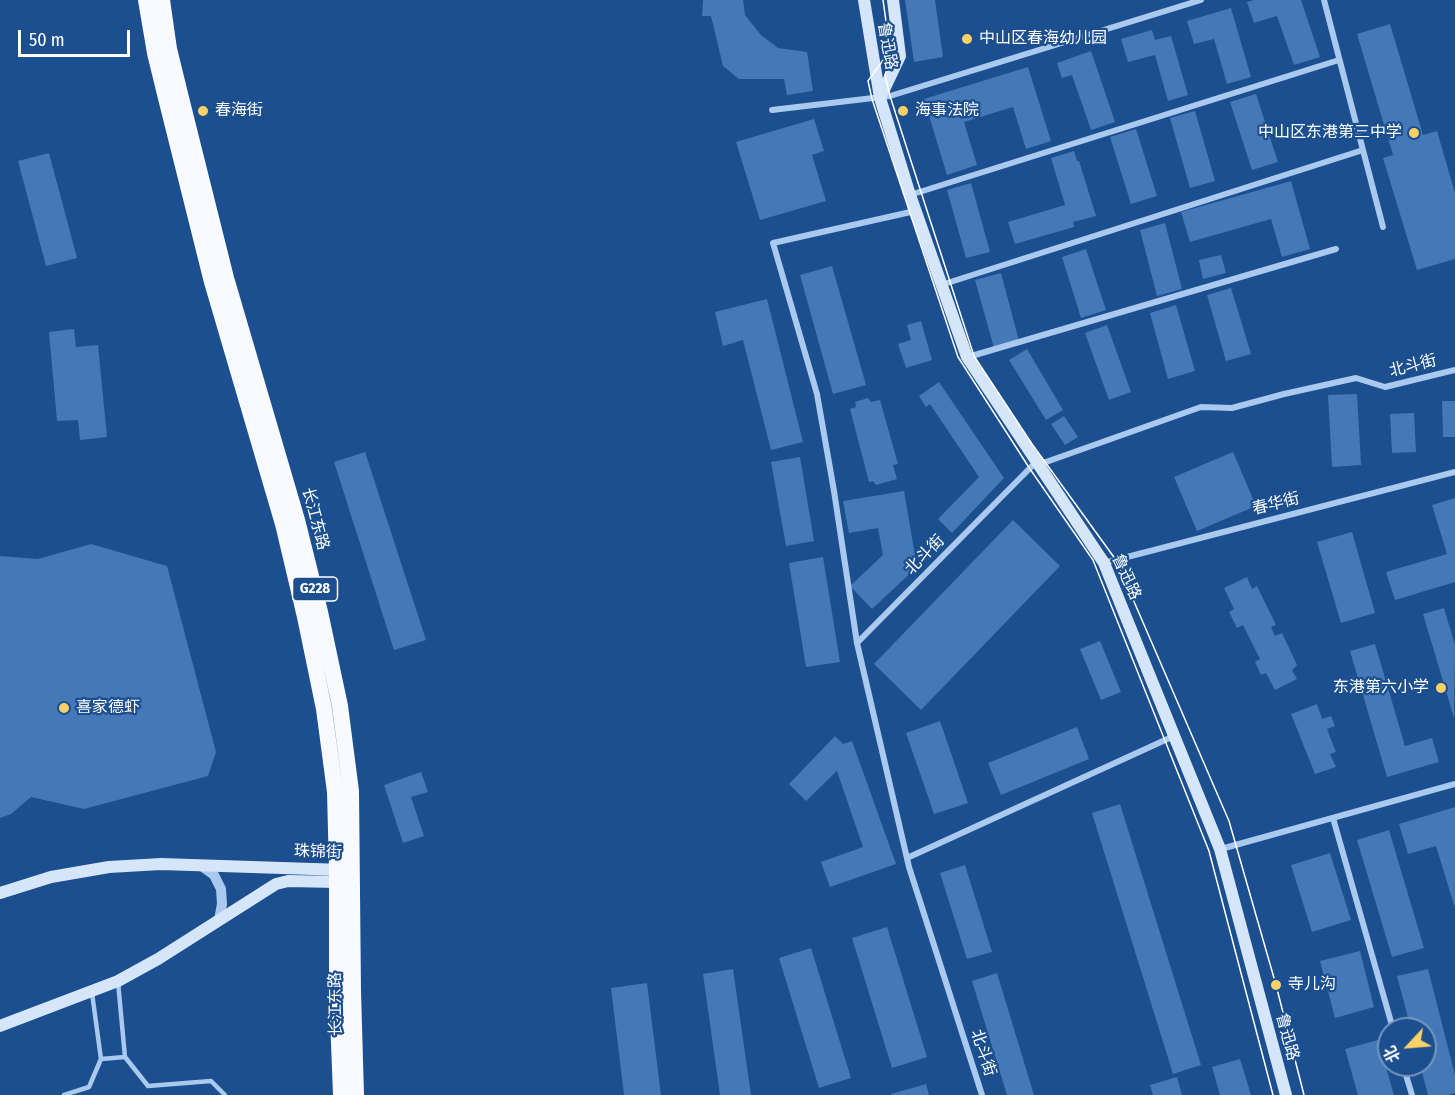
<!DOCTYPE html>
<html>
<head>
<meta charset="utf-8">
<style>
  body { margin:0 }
  #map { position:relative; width:1455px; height:1095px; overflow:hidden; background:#1b4f8f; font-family:"Fira Sans Condensed","Noto Sans SC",sans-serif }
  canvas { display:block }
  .north { position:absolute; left:1377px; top:1017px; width:60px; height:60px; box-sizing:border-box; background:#1b4f8f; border:2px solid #7695bc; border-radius:50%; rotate:244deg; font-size:16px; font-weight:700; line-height:24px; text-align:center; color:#fff }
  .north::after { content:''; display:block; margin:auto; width:21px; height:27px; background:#ffd166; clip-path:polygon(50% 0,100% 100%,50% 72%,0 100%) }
  .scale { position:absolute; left:18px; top:30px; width:112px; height:27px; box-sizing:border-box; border:3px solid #fff; border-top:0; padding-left:8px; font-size:18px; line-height:21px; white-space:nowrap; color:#fff; -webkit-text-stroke:4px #1b4f8f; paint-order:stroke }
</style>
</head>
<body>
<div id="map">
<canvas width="1455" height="1095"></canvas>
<div class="north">北</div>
<div class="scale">50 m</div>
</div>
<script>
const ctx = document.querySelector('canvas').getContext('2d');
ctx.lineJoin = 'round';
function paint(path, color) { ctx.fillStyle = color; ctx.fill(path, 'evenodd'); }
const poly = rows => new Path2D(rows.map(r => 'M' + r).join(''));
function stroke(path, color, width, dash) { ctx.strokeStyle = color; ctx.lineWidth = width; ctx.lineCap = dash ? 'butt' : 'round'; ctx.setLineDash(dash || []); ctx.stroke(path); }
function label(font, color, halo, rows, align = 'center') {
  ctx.font = font + ' "Fira Sans Condensed","Noto Sans SC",sans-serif'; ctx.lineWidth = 4.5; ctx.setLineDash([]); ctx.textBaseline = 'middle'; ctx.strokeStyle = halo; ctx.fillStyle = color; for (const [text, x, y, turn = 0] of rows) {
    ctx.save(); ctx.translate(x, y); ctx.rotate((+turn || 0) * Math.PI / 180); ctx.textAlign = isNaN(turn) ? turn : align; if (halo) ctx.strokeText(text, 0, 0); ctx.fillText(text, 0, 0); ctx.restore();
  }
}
paint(poly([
  [703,0,743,0,745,15,761,35,778,48,807,52,813,91,787,95,784,79,739,79,723,66,711,16,702,16],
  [905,0,935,0,943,57,914,62],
  [1254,0,1301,0,1320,57,1294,65,1277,16,1254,23,1247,2],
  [1231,8,1251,77,1227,84,1214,39,1194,44,1187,21],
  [1390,24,1423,135,1437,131,1455,193,1455,259,1417,270,1383,158,1393,155,1357,34],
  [1152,30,1155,40,1171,36,1188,95,1168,101,1155,55,1128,62,1121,39],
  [1091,51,1115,122,1091,130,1072,75,1062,78,1057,63],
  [1028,67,1051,141,1026,149,1013,107,964,122,977,165,947,175,924,99],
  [1256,94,1278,162,1252,170,1230,102],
  [1195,111,1215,181,1190,188,1170,118],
  [814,119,824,151,812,155,826,201,760,220,736,142],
  [1136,129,1157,196,1131,204,1110,137],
  [1074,151,1077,161,1079,161,1096,216,1073,222,1074,227,1015,244,1008,222,1065,205,1051,158],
  [49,153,77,258,46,266,18,161],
  [1291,181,1310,249,1282,257,1271,219,1190,242,1181,212],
  [971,183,990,252,966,258,947,190],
  [1165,223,1182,289,1157,296,1140,230],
  [1086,249,1106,310,1081,318,1062,257],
  [1221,255,1226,273,1203,279,1199,260],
  [832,266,866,385,833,394,800,275],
  [1001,273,1019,341,994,348,975,280],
  [1231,288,1251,354,1226,361,1207,295],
  [767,299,803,442,771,450,743,340,723,346,715,312],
  [1176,305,1195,371,1168,379,1150,313],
  [921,321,932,360,906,368,898,344,911,340,907,325],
  [1107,325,1131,392,1109,400,1085,333],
  [74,329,76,347,98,345,107,437,80,440,78,420,57,421,49,332],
  [1027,349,1063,410,1046,420,1009,360],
  [939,382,1004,478,952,533,938,519,979,477,930,404,926,407,919,396],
  [1357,394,1361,465,1332,467,1328,395],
  [868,398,871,402,880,400,898,464,893,465,897,479,876,485,873,481,869,482,850,409,856,407,855,402],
  [1442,401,1455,401,1455,437,1443,437],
  [1414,413,1416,452,1392,453,1390,414],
  [1064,416,1078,437,1065,445,1051,424],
  [365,452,426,640,394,650,334,462],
  [1233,452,1256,506,1197,531,1174,477],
  [800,457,814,541,786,546,771,462],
  [904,491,917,567,872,609,850,586,883,555,878,528,849,533,843,501],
  [1455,498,1455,582,1395,600,1386,572,1447,554,1432,505],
  [1013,520,1060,566,921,710,874,664],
  [1352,532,1375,613,1341,623,1317,542],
  [91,544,167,566,216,752,208,776,84,809,31,797,11,814,0,818,0,556,38,559],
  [823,557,840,662,806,667,789,563],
  [1247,577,1252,589,1257,586,1276,625,1271,627,1275,636,1282,633,1297,665,1292,670,1297,679,1275,690,1266,673,1261,675,1255,662,1260,659,1243,625,1237,628,1229,612,1234,609,1224,588],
  [1444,608,1455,645,1454,718,1423,614],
  [1100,641,1121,692,1101,700,1080,649],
  [1375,644,1405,746,1432,738,1439,762,1387,777,1350,651],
  [1317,704,1322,719,1331,716,1335,726,1327,729,1336,752,1330,754,1336,767,1315,774,1291,714],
  [940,721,968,803,934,814,906,733],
  [1077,727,1089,759,1001,795,988,763],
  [835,736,843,744,852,741,896,864,830,887,821,862,863,847,837,771,806,801,789,784],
  [421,772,428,792,411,797,424,836,403,843,384,785],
  [1120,804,1201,1065,1173,1074,1092,813],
  [1455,807,1455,905,1454,905,1436,846,1408,854,1399,824],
  [1389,830,1424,948,1392,957,1357,840],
  [1330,853,1351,920,1312,932,1291,865],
  [965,865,992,952,967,959,940,873],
  [887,927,927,1057,892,1068,852,938],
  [811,948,851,1078,819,1088,779,958],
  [1360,951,1374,1007,1335,1018,1320,961],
  [733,969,751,1095,720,1095,703,974],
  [1428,969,1455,1075,1455,1093,1448,1095,1428,1095,1420,1065,1425,1065,1425,1029,1411,1029,1397,976],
  [997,973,1034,1095,1007,1095,972,981],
  [647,983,661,1095,624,1095,611,988],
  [1378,1040,1394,1095,1358,1095,1345,1049],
  [1240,1059,1251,1095,1220,1095,1212,1067],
  [1177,1077,1182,1095,1153,1095,1150,1085],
  [926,1084,929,1095,891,1095,891,1094]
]), '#4478b7');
stroke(poly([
  [118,982,125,1057],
  [101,1059,125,1057,148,1086,211,1081,225,1095],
  [64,1095,89,1087,101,1059,92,993]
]), '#a9c9ee', 4.5);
stroke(poly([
  [1324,0,1383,227],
  [772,110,890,96,1201,0],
  [910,195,1339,60],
  [915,211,773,243,817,394,834,491,857,643,909,867,982,1095],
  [941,285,1363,150],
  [968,357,1336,249],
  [1104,563,1455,472],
  [857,643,1036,462,1046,462,1201,407,1232,408,1284,394,1356,378,1385,387,1455,370],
  [1333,818,1393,1029],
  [1221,849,1455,784],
  [907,858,1174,736],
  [1403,1065,1412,1095]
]), '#a9c9ee', 6);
stroke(poly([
  [200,865,214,875,221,889,222,904,219,920]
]), '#a9c9ee', 10);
stroke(poly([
  [864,0,880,98,910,195,967,357,1104,563,1220,849,1286,1095],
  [880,98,900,56,893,0],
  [0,893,51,877,109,867,161,864,343,870],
  [0,1026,118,981,158,959,276,884,288,881,337,882,343,878]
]), '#d6e6fa', 12);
stroke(poly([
  [146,0,155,53,167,102,212,282,283,524,305,617,324,709,335,792,337,870,337,991,341,1095],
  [162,0,169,49,181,98,226,278,297,520,320,612,340,706,351,791,353,991,356,1095]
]), '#f8faff', 16);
stroke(poly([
  [883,0,891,57,885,75,890,96,974,356,1032,444,1116,560,1229,821,1276,985,1304,1095],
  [883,53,884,59,868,81,872,99,958,357,1030,469,1093,560,1209,851,1273,1095]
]), '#fff', 1.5);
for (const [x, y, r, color] of [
  [967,39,6,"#ffd166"],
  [203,111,6,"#ffd166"],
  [903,111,6,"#ffd166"],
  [1414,133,6,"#ffd166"],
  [1441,688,6,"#ffd166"],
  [64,708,6,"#ffd166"],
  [1276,985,6,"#ffd166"]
]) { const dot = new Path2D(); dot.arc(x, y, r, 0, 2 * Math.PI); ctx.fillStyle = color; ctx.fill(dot); stroke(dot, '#1b4f8f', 2); }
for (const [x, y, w] of [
  [315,589,45]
]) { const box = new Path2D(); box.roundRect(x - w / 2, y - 12, w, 24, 4.5); ctx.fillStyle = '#1b4f8f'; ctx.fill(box); stroke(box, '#fff', 1.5); }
label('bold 15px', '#fff', null, [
  ["G228",315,589]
]);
label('16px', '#fff', '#1b4f8f', [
  ["中山区春海幼儿园",979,39],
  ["春海街",215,111],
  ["海事法院",915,111],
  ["中山区东港第三中学",1402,133,"right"],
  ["东港第六小学",1429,688,"right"],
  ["喜家德虾",76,708],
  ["寺儿沟",1288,985]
], 'left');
label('16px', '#fff', '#1b4f8f', [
  ["鲁迅路",887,46,80],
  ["北斗街",1413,366,-14],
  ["春华街",1276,504,-14],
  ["长江东路",315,519,75],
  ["北斗街",925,555,-45],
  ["鲁迅路",1126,577,66],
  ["珠锦街",318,852,2],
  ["长江东路",336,1004,-91],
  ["鲁迅路",1287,1037,75],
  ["北斗街",983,1053,72]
]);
</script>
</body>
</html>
